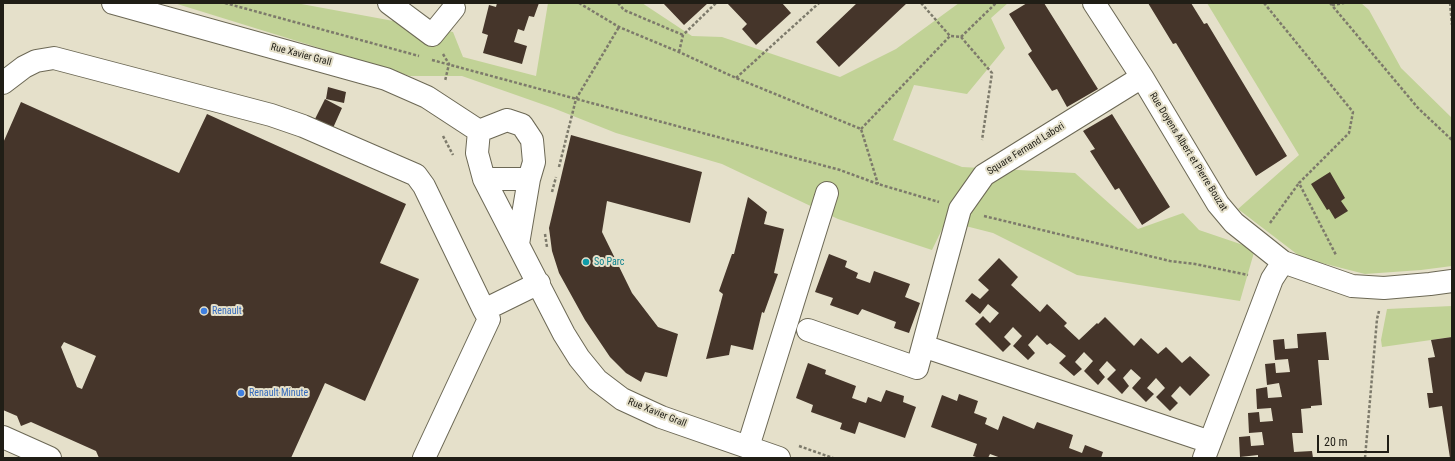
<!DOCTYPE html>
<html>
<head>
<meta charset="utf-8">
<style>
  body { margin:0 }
  #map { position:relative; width:1455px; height:461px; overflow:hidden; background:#e5e0ca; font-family:"Roboto Condensed",sans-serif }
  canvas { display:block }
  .frame { position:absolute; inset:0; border:4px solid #201e16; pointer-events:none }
  .scale { position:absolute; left:1317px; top:435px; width:72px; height:18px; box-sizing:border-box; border:2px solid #201e16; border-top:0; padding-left:5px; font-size:12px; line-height:14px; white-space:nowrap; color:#201e16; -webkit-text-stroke:3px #e5e0ca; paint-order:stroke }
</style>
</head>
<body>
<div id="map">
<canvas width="1455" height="461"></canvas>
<div class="frame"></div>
<div class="scale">20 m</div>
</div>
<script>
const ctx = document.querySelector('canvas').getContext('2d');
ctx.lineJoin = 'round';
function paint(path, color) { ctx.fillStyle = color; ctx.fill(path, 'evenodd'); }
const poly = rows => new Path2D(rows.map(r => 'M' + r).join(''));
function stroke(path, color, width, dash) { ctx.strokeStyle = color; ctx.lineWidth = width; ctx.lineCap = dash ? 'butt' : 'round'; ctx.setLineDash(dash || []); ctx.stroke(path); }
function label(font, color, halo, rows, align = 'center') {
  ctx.font = font + ' "Roboto Condensed",sans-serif'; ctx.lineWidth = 4; ctx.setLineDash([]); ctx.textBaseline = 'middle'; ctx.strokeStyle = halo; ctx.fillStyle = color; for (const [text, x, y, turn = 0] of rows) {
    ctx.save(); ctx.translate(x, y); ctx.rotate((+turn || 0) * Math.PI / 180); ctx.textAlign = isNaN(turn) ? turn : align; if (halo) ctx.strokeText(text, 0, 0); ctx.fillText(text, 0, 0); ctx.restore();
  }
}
paint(poly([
  [174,3,296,3,453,32,463,57,536,76,548,3,642,3,692,36,722,37,840,77,896,49,959,3,1008,3,991,18,1005,48,967,94,914,85,893,140,962,167,1075,173,1138,229,1183,213,1199,230,1255,249,1240,301,1077,275,993,233,946,221,932,250,838,219,722,164,616,133,553,108,462,76,410,76],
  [1207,3,1361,3,1369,10,1401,68,1452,118,1452,266,1421,270,1365,274,1302,258,1238,209,1299,155],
  [1452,306,1452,337,1382,347,1381,340,1387,309]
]), '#c1d296');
paint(poly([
  [497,3,539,3,534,17,529,16,524,31,518,29,514,42,527,46,522,64,483,53,488,35,482,33,489,5,496,7],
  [663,3,708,3,684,25],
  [727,3,782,3,791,13,756,45,742,29,747,24],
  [857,3,907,3,839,67,816,42],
  [1027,3,1044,3,1098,89,1067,107,1057,89,1052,91,1028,54,1032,51,1009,14],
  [1148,3,1191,3,1204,24,1207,23,1287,156,1256,176,1176,43,1173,44],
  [328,87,346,92,344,103,326,99],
  [325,99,342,108,333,128,315,119],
  [21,102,179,173,207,114,406,204,380,263,419,279,365,401,325,383,291,458,99,458,96,451,31,422,21,426,17,416,3,410,3,143],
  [64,342,96,356,82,389,77,387,61,347],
  [1112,114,1170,207,1142,225,1119,188,1115,190,1090,151,1095,149,1083,131],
  [571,135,702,172,690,223,607,201,602,232,632,293,658,327,678,334,667,377,645,372,641,382,626,373,610,357,585,320,559,273,552,251,549,228],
  [1330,172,1345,198,1341,201,1348,211,1335,219,1329,209,1327,210,1311,184],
  [748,197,767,212,764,224,784,229,774,273,778,274,764,313,762,312,753,350,731,345,729,355,706,359,723,294,719,291,732,254,734,254],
  [829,254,847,261,845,267,858,273,856,278,870,283,874,271,910,284,905,297,920,303,909,333,894,328,896,322,862,309,858,315,830,305,833,298,815,292],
  [999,258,1018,277,1011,285,1040,312,1047,304,1067,323,1064,326,1079,340,1097,323,1098,324,1105,317,1134,346,1141,338,1158,354,1166,347,1182,363,1190,356,1210,375,1190,396,1180,386,1171,396,1178,403,1170,411,1156,397,1165,388,1156,378,1147,388,1154,394,1146,402,1132,388,1141,378,1131,369,1123,378,1129,386,1122,394,1107,379,1116,370,1107,361,1099,370,1105,377,1098,385,1084,371,1093,361,1084,352,1075,362,1082,369,1074,376,1059,363,1066,356,1050,343,1047,345,1037,335,1028,345,1035,353,1028,360,1013,346,1022,336,1013,327,1004,337,1011,344,1003,352,975,324,983,316,990,323,999,313,988,304,980,314,965,301,972,293,980,299,989,290,978,280],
  [1326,332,1329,360,1318,360,1322,405,1311,406,1311,408,1301,409,1303,433,1292,433,1294,452,1312,451,1313,458,1258,458,1258,455,1240,457,1239,437,1250,436,1251,446,1264,445,1262,432,1249,433,1248,413,1259,412,1260,422,1273,421,1271,408,1257,409,1256,389,1267,387,1268,398,1282,397,1279,383,1267,385,1265,364,1275,363,1276,373,1290,372,1288,359,1275,360,1273,340,1284,339,1285,349,1298,348,1297,334],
  [1452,337,1452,458,1450,458,1442,406,1429,408,1427,393,1433,393,1428,358,1435,357,1431,340],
  [808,363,826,370,825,374,856,386,852,398,866,403,868,397,881,402,886,390,904,396,903,402,916,407,905,438,859,422,855,434,840,429,842,423,811,412,813,405,796,398],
  [959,394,978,401,974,413,987,418,985,424,998,430,1003,416,1034,429,1037,422,1073,435,1069,448,1082,453,1085,445,1103,452,1101,458,1001,458,990,454,988,458,979,458,973,456,977,444,931,427,942,395,957,401]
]), '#45352a');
const minor = poly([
  [113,3,386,79,427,97,479,131],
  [389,3,432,35,454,8],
  [1094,3,1142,77,1218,204,1234,223,1283,262,1352,286,1384,288,1430,284,1452,281],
  [3,83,24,67,36,61,54,58,271,115,303,126,416,175,424,186,484,310],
  [507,120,522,125,532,140,534,162,529,179,484,179,477,153,479,131,507,120],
  [484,179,564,334,579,358,597,380,622,399,661,417,779,458],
  [518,244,529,179],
  [808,330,917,368,960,209,984,175,1142,77],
  [923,346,1210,442],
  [3,437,50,458],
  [748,447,827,193],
  [424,458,489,319,484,310,539,283],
  [1204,458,1272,279,1283,262]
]);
stroke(minor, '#6c6855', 24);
stroke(poly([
  [225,3,419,56],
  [579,3,619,27,679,52,736,78,861,129,878,184],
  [618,3,624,10,683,35],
  [921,3,950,36,961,37,992,73,982,140],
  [1264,3,1353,112,1349,133,1299,183,1336,255],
  [1330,3,1418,108,1452,140],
  [1450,3,1452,25],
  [1332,5,1344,3],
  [961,37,996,3],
  [679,52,683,35,716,3],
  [443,54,449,64,445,81],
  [432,60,840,170,878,184,939,202],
  [736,78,819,3],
  [861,129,950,36],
  [443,136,453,155],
  [559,167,576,99,619,27],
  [552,192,556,177],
  [984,216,1170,261,1195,264,1248,275],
  [1270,223,1299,183],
  [545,234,547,247],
  [799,446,833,458],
  [1365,458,1377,319,1379,311]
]), '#7d7a6b', 2.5, [3, 2]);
stroke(minor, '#fff', 22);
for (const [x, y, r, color] of [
  [586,262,4,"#0f9aa8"],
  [204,311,4,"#3f7fe0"],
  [241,393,4,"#3f7fe0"]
]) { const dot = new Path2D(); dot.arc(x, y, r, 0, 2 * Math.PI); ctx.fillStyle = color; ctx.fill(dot); stroke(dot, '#e5e0ca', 1.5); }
label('10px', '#201e16', '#e5e0ca', [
  ["Rue Xavier Grall",301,55,15],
  ["Square Fernand Labori",1026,149,-32],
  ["Rue Doyens Albert et Pierre Bouzat",1188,152,58],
  ["Rue Xavier Grall",657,413,22]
]);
label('10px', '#0d838f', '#e5e0ca', [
  ["So Parc",594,262]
], 'left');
label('10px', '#366cbe', '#e5e0ca', [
  ["Renault",212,311],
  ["Renault Minute",249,393]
], 'left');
</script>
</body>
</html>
